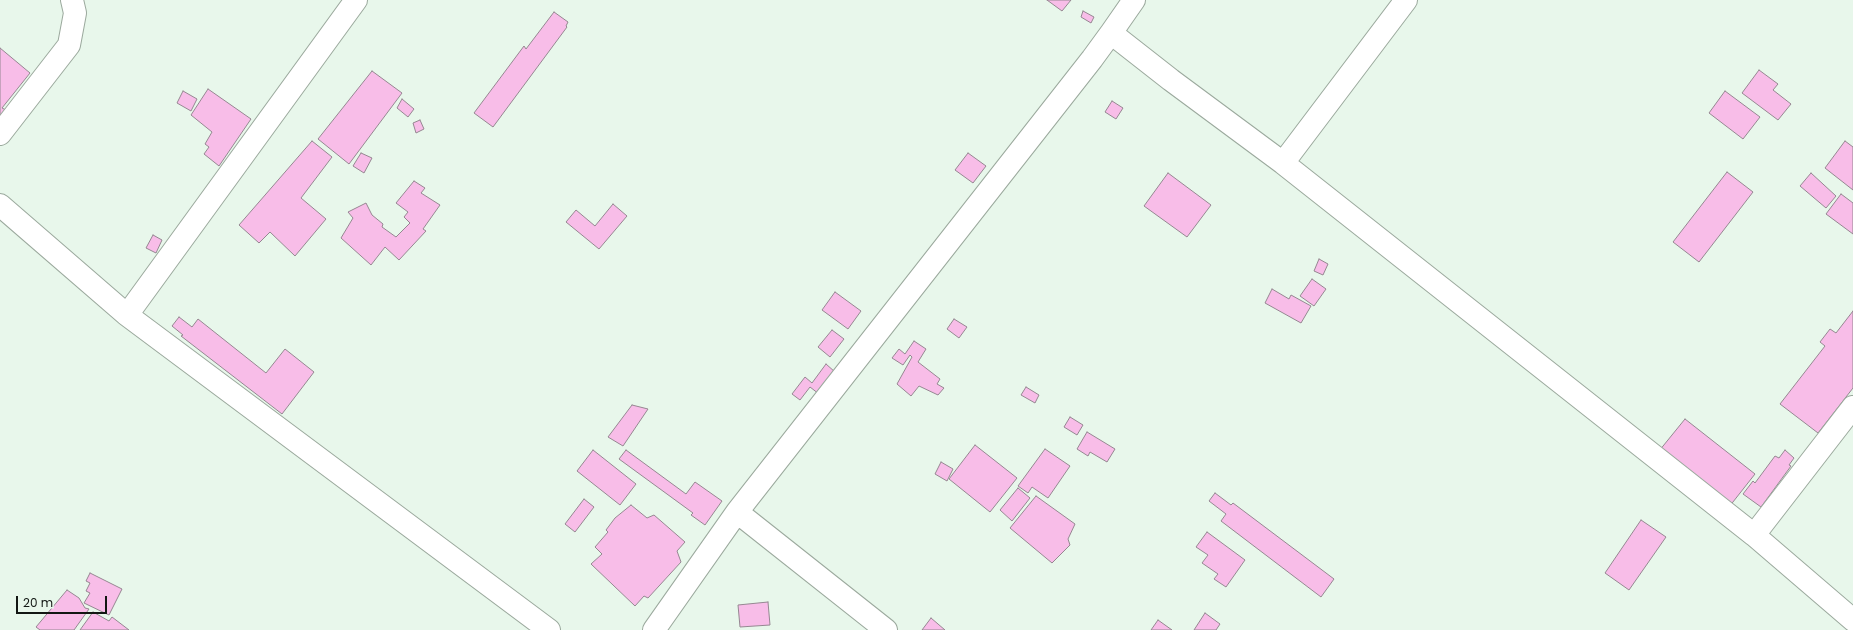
<!DOCTYPE html>
<html>
<head>
<meta charset="utf-8">
<style>
  body { margin:0 }
  #map { position:relative; width:1853px; height:630px; overflow:hidden; background:#e8f7eb; font-family:Poppins,sans-serif }
  canvas { display:block }
  .scale { position:absolute; left:16px; top:596px; width:91px; height:18px; box-sizing:border-box; border:2px solid #121713; border-top:0; padding-left:5px; font-size:12px; line-height:14px; white-space:nowrap; color:#121713; -webkit-text-stroke:3px #e8f7eb; paint-order:stroke }
</style>
</head>
<body>
<div id="map">
<canvas width="1853" height="630"></canvas>
<div class="scale">20 m</div>
</div>
<script>
const ctx = document.querySelector('canvas').getContext('2d');
ctx.lineJoin = 'round';
function paint(path, color) { ctx.fillStyle = color; ctx.fill(path, 'evenodd'); }
const poly = rows => new Path2D(rows.map(r => 'M' + r).join(''));
function stroke(path, color, width, dash) { ctx.strokeStyle = color; ctx.lineWidth = width; ctx.lineCap = dash ? 'butt' : 'round'; ctx.setLineDash(dash || []); ctx.stroke(path); }
const building = poly([
  [1047,0,1071,0,1062,11,1047,0],
  [1083,11,1094,17,1091,23,1081,17,1083,11],
  [554,12,568,22,566,26,567,27,493,127,474,113,524,46,526,49,554,12],
  [0,48,30,73,2,108,6,110,0,117,0,48],
  [1759,70,1778,84,1773,90,1791,104,1778,120,1742,93,1759,70],
  [372,71,402,93,349,164,318,139,372,71],
  [208,89,251,119,219,166,204,154,209,147,205,144,212,132,191,115,208,89],
  [183,91,197,99,191,111,177,103,183,91],
  [1725,91,1760,117,1743,139,1709,113,1725,91],
  [402,99,414,109,408,117,397,108,402,99],
  [1112,101,1123,108,1116,119,1105,112,1112,101],
  [420,120,424,129,416,133,413,123,420,120],
  [312,141,332,157,301,198,326,219,295,256,270,232,259,243,239,225,312,141],
  [1845,141,1853,147,1853,190,1825,168,1845,141],
  [361,153,372,158,364,173,353,166,361,153],
  [968,153,986,166,973,183,955,170,968,153],
  [1727,172,1753,192,1699,262,1673,242,1727,172],
  [1168,173,1211,205,1187,237,1144,206,1168,173],
  [1811,173,1836,196,1826,208,1800,186,1811,173],
  [414,181,425,188,421,193,440,205,423,229,426,231,399,260,385,247,371,265,341,238,353,218,348,212,366,203,372,215,383,224,382,227,396,237,410,223,404,217,408,212,396,203,414,181],
  [1841,194,1853,203,1853,234,1826,214,1841,194],
  [613,204,627,216,599,249,566,222,576,210,595,226,613,204],
  [153,235,162,240,156,253,146,248,153,235],
  [1319,259,1328,264,1323,275,1314,271,1319,259],
  [1312,279,1326,289,1314,306,1300,296,1312,279],
  [1272,289,1289,299,1291,295,1311,306,1301,323,1265,303,1272,289],
  [835,292,861,311,848,329,822,310,835,292],
  [1853,311,1853,388,1818,433,1780,404,1825,346,1820,342,1830,329,1836,333,1853,311],
  [179,317,192,327,198,319,266,373,285,349,314,372,282,414,181,336,183,335,172,326,179,317],
  [954,319,967,327,959,338,947,329,954,319],
  [832,330,844,339,830,357,818,347,832,330],
  [914,341,926,349,918,362,940,379,937,384,944,388,938,395,919,386,911,396,897,384,912,357,910,355,903,365,892,358,899,349,905,354,914,341],
  [826,364,835,372,819,394,810,387,800,400,792,394,805,377,812,383,826,364],
  [1026,387,1039,395,1035,403,1021,395,1026,387],
  [632,405,648,409,623,446,608,437,632,405],
  [1070,417,1083,425,1077,435,1064,427,1070,417],
  [1685,419,1755,474,1729,507,1659,451,1685,419],
  [1087,432,1115,449,1107,462,1090,452,1088,456,1077,449,1087,432],
  [975,445,1017,478,990,512,949,479,975,445],
  [1045,449,1070,466,1048,498,1032,487,1028,493,1018,486,1045,449],
  [593,450,636,484,620,505,577,471,593,450],
  [626,450,686,494,695,482,722,501,705,525,691,515,693,513,619,459,626,450],
  [1785,450,1794,458,1789,465,1791,466,1761,507,1743,494,1753,481,1755,483,1775,456,1779,458,1785,450],
  [941,462,953,469,947,481,935,474,941,462],
  [1018,488,1030,498,1012,521,1000,510,1018,488],
  [1215,493,1231,505,1233,503,1334,579,1321,597,1221,521,1226,514,1209,501,1215,493],
  [1036,496,1075,524,1068,539,1070,545,1052,563,1010,528,1036,496],
  [584,499,594,507,575,532,565,524,584,499],
  [631,505,647,518,654,515,685,542,677,551,681,562,648,598,644,596,635,606,591,564,602,554,595,547,608,532,606,530,615,518,631,505],
  [1641,520,1666,537,1629,590,1605,573,1641,520],
  [1207,532,1245,560,1226,587,1214,579,1218,574,1202,563,1208,555,1196,547,1207,532],
  [90,573,122,589,109,615,84,603,90,593,86,591,90,583,86,581,90,573],
  [67,590,79,598,85,608,89,609,74,630,40,630,36,627,67,590],
  [768,602,770,625,740,627,738,605,768,602],
  [93,612,109,621,112,617,129,630,80,630,93,612],
  [1205,613,1220,624,1216,630,1194,630,1205,613],
  [931,618,945,630,922,630,931,618],
  [1158,620,1172,630,1151,630,1158,620]
]);
paint(building, '#f8bde8');
stroke(building, '#958791', 1);
const minor = poly([
  [356,0,127,315,549,630],
  [1111,33,1134,0],
  [0,134,69,45,75,13,72,0],
  [1283,163,1406,0],
  [0,205,127,315],
  [737,512,886,630],
  [1754,535,1853,407],
  [654,630,737,512,1092,59,1111,33,1171,80,1283,163,1754,535,1853,620]
]);
stroke(minor, '#9ba99d', 24);
stroke(minor, '#fff', 22);
</script>
</body>
</html>
